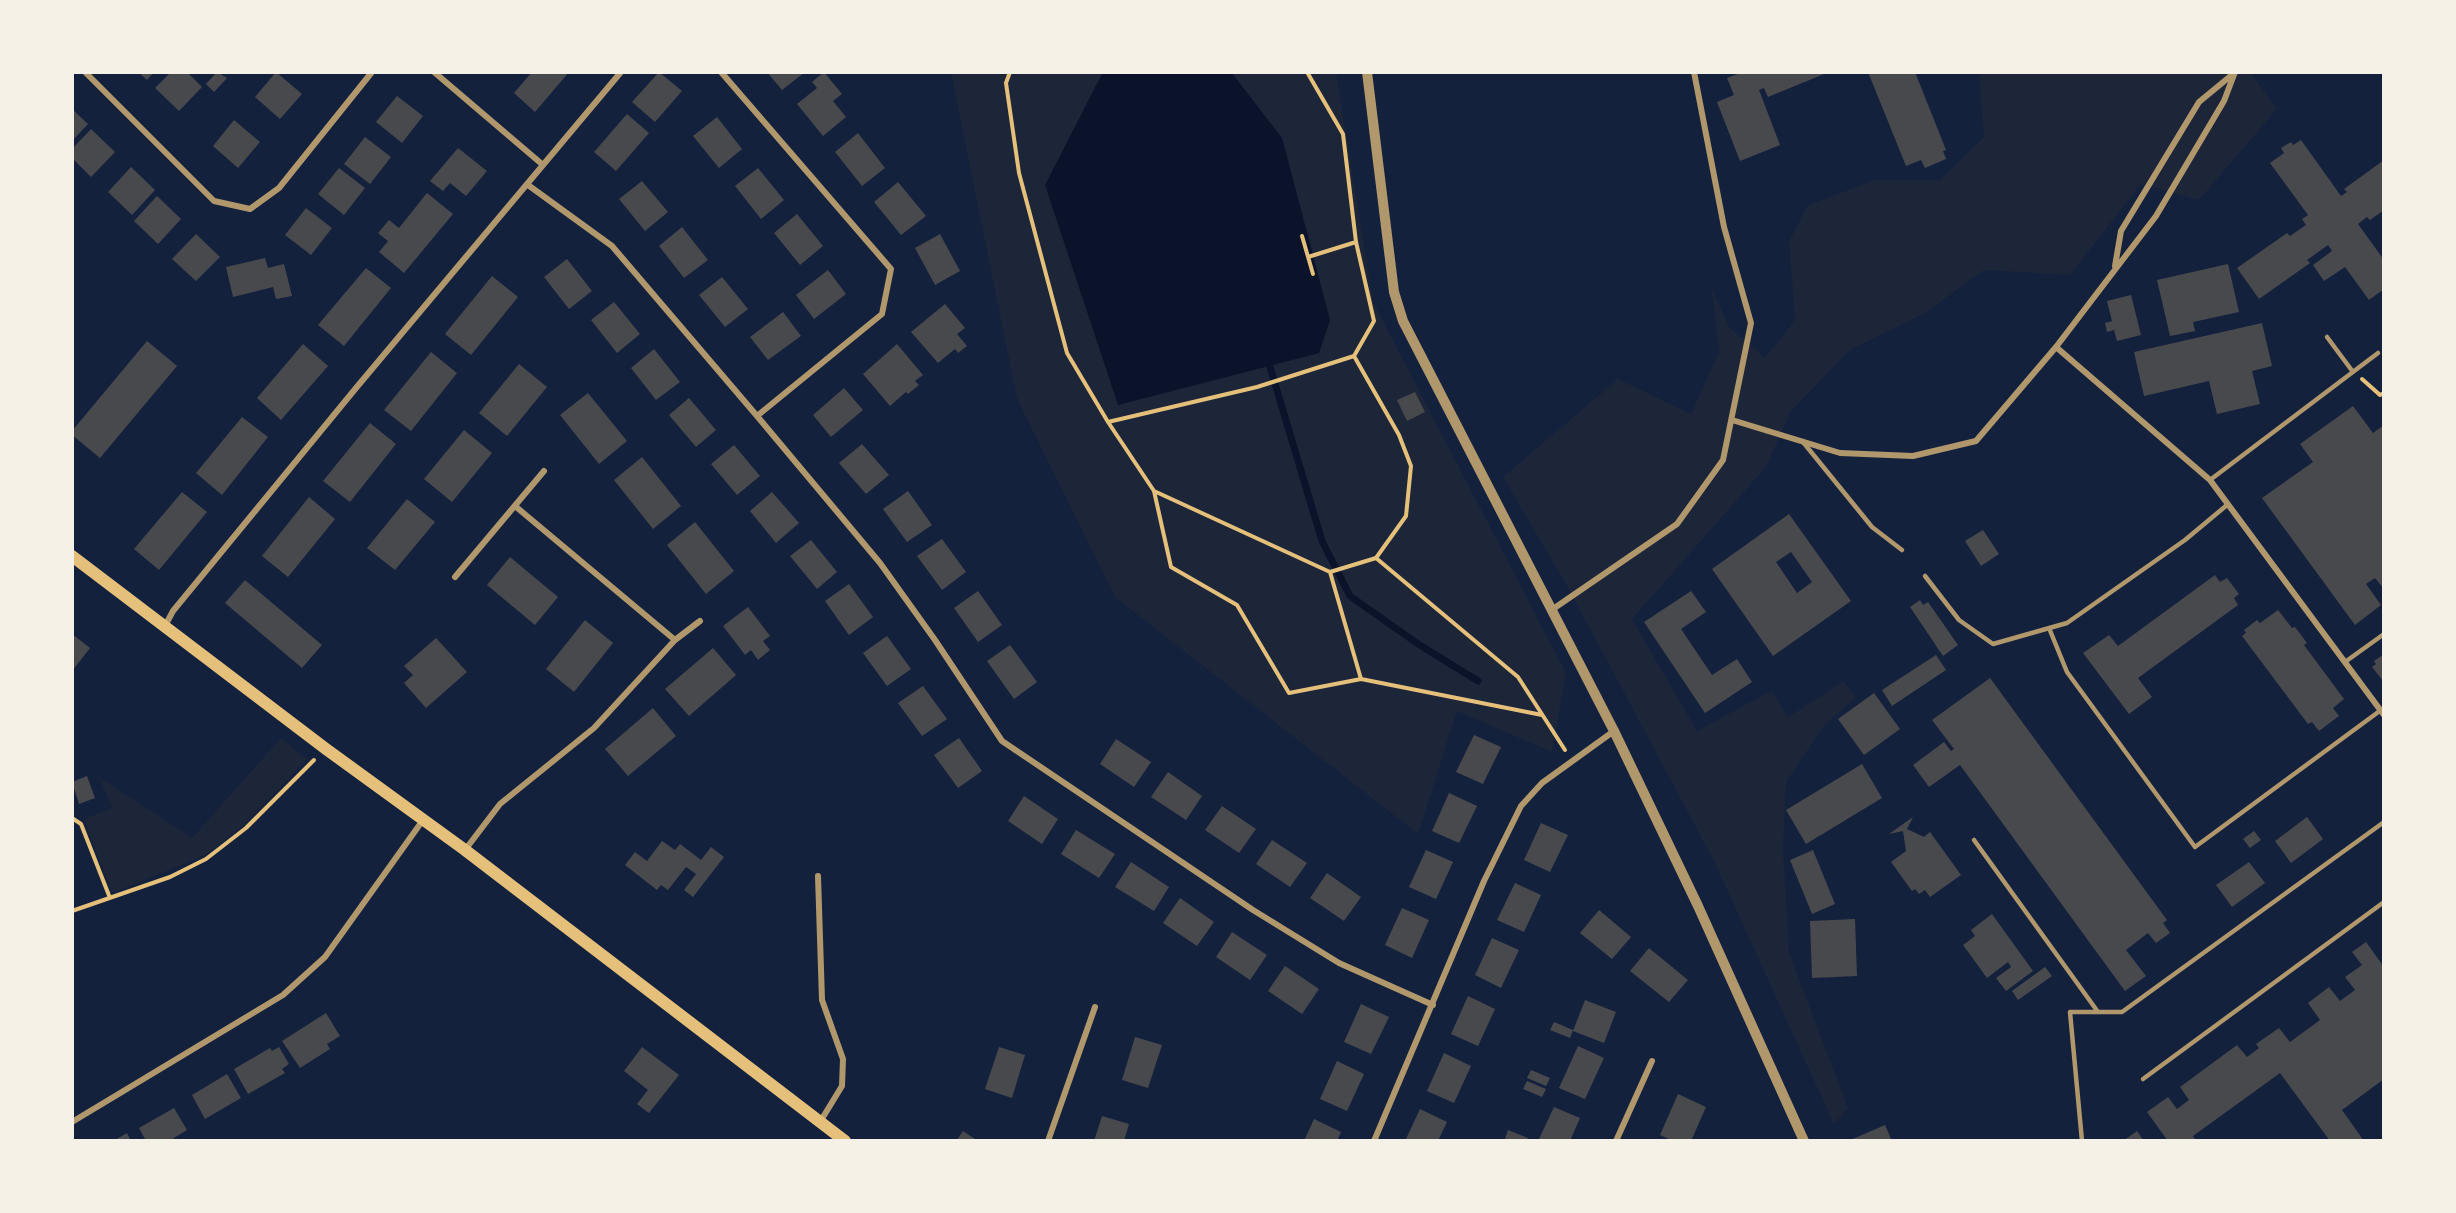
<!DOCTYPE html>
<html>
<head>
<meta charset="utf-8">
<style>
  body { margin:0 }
  #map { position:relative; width:2456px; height:1213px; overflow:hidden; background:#14213d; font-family:"DejaVu Sans",sans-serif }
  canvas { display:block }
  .frame { position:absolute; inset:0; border:74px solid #f6f1e7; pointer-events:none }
</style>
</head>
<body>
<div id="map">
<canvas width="2456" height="1213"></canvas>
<div class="frame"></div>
</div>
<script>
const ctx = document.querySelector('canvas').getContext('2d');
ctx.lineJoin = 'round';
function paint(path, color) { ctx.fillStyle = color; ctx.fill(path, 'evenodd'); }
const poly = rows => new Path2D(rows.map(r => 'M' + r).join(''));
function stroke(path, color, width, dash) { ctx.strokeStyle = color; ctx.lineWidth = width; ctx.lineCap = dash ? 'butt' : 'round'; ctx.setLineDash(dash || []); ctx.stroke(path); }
paint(poly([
  [951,72,1103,72,1093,93,1118,405,1319,353,1313,254,1282,138,1231,72,1336,72,1373,302,1566,673,1552,752,1457,711,1418,834,1115,597,1017,399],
  [1979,72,2250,72,2277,109,2199,200,2141,184,2070,275,1984,270,1925,313,1850,350,1791,411,1766,467,1632,619,1697,731,1771,691,1788,717,1844,681,1856,698,1825,724,1786,782,1783,848,1789,953,1848,1108,1834,1124,1714,861,1566,584,1503,477,1618,379,1691,414,1719,352,1712,288,1729,327,1765,358,1795,320,1789,241,1808,205,1876,180,1940,180,1984,137],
  [281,738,307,759,243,826,204,856,112,893,84,819,112,808,99,777,192,838]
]), '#1d2539');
paint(poly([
  [1103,72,1231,72,1282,138,1330,320,1319,353,1118,405,1045,185]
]), '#0b132b');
stroke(poly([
  [1270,367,1322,541,1350,596,1418,644,1478,681]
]), '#0b132b', 7);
paint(poly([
  [138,72,154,72,147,80],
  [171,72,187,72,202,87,179,111,155,88],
  [217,72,227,78,214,92,206,84],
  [276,72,302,94,280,119,255,97],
  [532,72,569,72,535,112,514,93],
  [659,72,682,91,655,122,632,102],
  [767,72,805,72,782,90],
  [824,72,842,94,833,101,846,117,823,136,797,104,817,88,812,82],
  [1743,72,1829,72,1768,97,1764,88,1759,90,1780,145,1740,161,1717,102,1734,95,1727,78],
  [1868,72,1915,72,1946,150,1943,151,1946,159,1925,168,1921,160,1906,166],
  [397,96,423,116,402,143,376,122],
  [72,109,88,124,72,141],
  [627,114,649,133,616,171,594,152],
  [717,117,742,149,719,168,693,136],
  [234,120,260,142,238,168,213,146],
  [91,129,115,152,91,177,72,158,72,149],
  [858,133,885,168,862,186,835,152],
  [365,137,391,157,370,184,344,164],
  [2301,140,2341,196,2347,192,2344,189,2384,160,2384,210,2370,220,2367,217,2358,224,2384,260,2384,289,2369,300,2345,267,2324,281,2313,265,2332,251,2328,245,2307,260,2310,263,2259,299,2237,268,2287,233,2290,236,2306,225,2302,219,2308,215,2270,163,2284,153,2281,148,2291,142,2293,145],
  [458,148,487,171,466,196,450,183,443,191,430,181],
  [131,167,155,190,132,215,108,192],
  [339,168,365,188,344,215,318,194],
  [758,168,784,200,761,219,735,186],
  [642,181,668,212,645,231,619,199],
  [898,182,926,216,901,235,874,202],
  [427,193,453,214,404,273,379,252,388,241,378,233,389,220,399,228],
  [157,196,181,219,158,244,134,221],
  [306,208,332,228,311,255,285,235],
  [797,214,823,246,800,265,774,233],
  [682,227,708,260,684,278,659,246],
  [196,234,220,257,196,281,172,259],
  [940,234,960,271,935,285,915,248],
  [265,258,268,268,284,264,292,296,276,299,273,287,233,297,226,267],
  [567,259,592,291,569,309,544,277],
  [2228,264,2239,312,2193,322,2195,331,2170,336,2157,280],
  [366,268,391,288,344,346,318,325],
  [828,270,846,294,814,319,796,295],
  [492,276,518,297,471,355,445,334],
  [722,277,748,309,725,327,699,295],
  [2131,295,2141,335,2117,341,2114,330,2107,332,2105,323,2112,321,2107,301],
  [614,302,640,334,617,353,591,320],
  [945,304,965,328,957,334,967,346,958,353,955,349,938,363,911,332],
  [783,312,801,336,768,360,750,337],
  [2262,323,2272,366,2252,371,2260,404,2217,414,2209,381,2144,396,2134,352],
  [147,341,177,366,100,458,72,435,72,431],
  [303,344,328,366,281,420,257,398],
  [897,344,923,375,915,381,919,385,908,394,906,392,890,406,863,374],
  [654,349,680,382,656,400,631,368],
  [431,352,457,373,411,431,384,410],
  [519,364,547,387,507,436,479,413],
  [844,388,863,410,831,437,813,415],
  [1415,392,1425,412,1407,421,1397,400],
  [588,393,627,441,599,464,560,415],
  [689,398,716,430,696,447,669,415],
  [2353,406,2373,433,2384,425,2384,589,2375,578,2366,584,2381,605,2355,625,2262,498,2313,462,2300,444],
  [242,417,268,437,222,495,196,473],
  [370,423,396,444,350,502,323,481],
  [464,430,492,453,452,502,424,479],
  [862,444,889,475,866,494,839,463],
  [734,445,760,476,737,495,711,464],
  [642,457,681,506,653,529,614,480],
  [908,491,932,525,907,542,883,509],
  [182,492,207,512,159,570,134,549],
  [772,492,799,523,776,543,750,511],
  [309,497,335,519,288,577,262,556],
  [407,499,435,522,395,570,367,548],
  [1789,514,1851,601,1773,656,1712,569],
  [1791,552,1812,582,1797,593,1776,562],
  [695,522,734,571,706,594,667,545],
  [1983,530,1999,554,1981,566,1965,541],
  [942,539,966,572,942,590,917,556],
  [811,540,837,572,817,589,790,556],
  [510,557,558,597,535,625,487,585],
  [2215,575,2220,582,2227,578,2239,594,2234,598,2238,605,2138,678,2152,697,2129,714,2083,653,2109,635,2118,646],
  [245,580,322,645,302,668,225,603],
  [849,584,873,617,849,635,825,601],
  [978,591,1002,625,978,642,954,608],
  [1691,591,1706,612,1681,629,1712,675,1737,659,1752,682,1705,713,1644,622],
  [1920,600,1923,605,1928,602,1958,645,1943,656,1910,607],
  [748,607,770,636,763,641,770,650,758,660,751,650,745,655,723,626],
  [2278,610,2292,628,2295,627,2307,643,2304,645,2344,699,2333,708,2339,716,2319,731,2312,722,2308,724,2242,636,2246,633,2244,630,2257,620,2260,623],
  [585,620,613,643,574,692,546,669],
  [72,634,90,648,72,671],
  [887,636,911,669,887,686,863,653],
  [436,638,467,672,426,708,404,683,413,675,404,666],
  [1010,645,1037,682,1014,699,987,661],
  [713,648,736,675,689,716,665,689],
  [2384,654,2384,682,2372,667,2376,664,2374,661],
  [1936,655,1946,670,1892,706,1882,690],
  [1990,678,2167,920,2163,923,2170,933,2156,943,2148,933,2126,950,2146,976,2125,991,1960,765,1929,787,1913,765,1944,742,1951,751,1954,749,1932,720],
  [923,686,947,719,922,736,898,703],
  [1874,693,1900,729,1864,755,1838,719],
  [653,708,676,736,628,776,605,749],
  [1474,735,1501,747,1483,784,1456,772],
  [959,738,982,771,958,788,934,755],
  [1116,739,1151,762,1134,787,1100,764],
  [1862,764,1882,798,1806,844,1786,810],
  [1168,772,1202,796,1186,820,1151,797],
  [87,776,95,798,79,804,72,782],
  [1449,793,1477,806,1459,843,1432,831],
  [1024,796,1058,819,1042,844,1008,821],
  [1222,806,1256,829,1239,853,1205,830],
  [1913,817,1907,829,1924,837,1930,832,1961,875,1930,897,1925,890,1919,894,1915,889,1912,891,1891,862,1906,851,1903,831,1889,834],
  [2307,817,2323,839,2291,863,2275,841],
  [1541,823,1568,835,1550,872,1524,860],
  [1076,830,1115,854,1099,878,1061,854],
  [2254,831,2261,840,2250,848,2243,839],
  [1272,840,1307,863,1290,887,1256,864],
  [662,841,675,850,680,844,701,860,711,847,724,857,693,897,684,890,696,874,686,867,668,890,661,885,657,890,625,865,635,852,647,861],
  [1426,850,1453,862,1436,899,1409,887],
  [1813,850,1835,904,1812,914,1790,860],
  [1131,862,1169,887,1154,911,1115,887],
  [2249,862,2265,883,2232,907,2216,885],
  [1327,873,1361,897,1344,921,1310,898],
  [1515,883,1541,895,1524,932,1497,920],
  [1180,898,1214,922,1197,946,1163,923],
  [1402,908,1429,920,1412,958,1385,945],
  [1599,910,1631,937,1612,959,1580,933],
  [1992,914,2033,971,2006,991,1996,978,2011,967,2008,962,1987,978,1963,945,1975,936,1971,930],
  [1855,919,1857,976,1812,978,1810,921],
  [1232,932,1267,955,1250,980,1216,957],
  [1492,938,1519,950,1501,988,1475,975],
  [2366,942,2384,967,2384,1079,2342,1110,2364,1141,2330,1141,2280,1073,2193,1136,2196,1141,2168,1141,2147,1112,2168,1097,2177,1109,2189,1100,2180,1087,2237,1045,2247,1057,2259,1048,2256,1044,2279,1028,2290,1042,2320,1020,2308,1003,2329,987,2340,1001,2355,990,2345,977,2362,965,2352,952],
  [1649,948,1688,980,1669,1002,1630,971],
  [1285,966,1319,989,1302,1014,1268,991],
  [2045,967,2052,976,2018,1000,2012,991],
  [1468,996,1495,1009,1478,1046,1451,1034],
  [1585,1000,1616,1012,1604,1043,1573,1031],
  [1361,1004,1389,1017,1371,1054,1344,1042],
  [326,1013,340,1036,327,1044,330,1049,300,1068,282,1041],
  [1554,1022,1573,1030,1570,1038,1550,1030],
  [1135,1037,1162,1045,1148,1088,1122,1080],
  [1578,1046,1604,1058,1585,1099,1559,1088],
  [279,1047,289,1064,282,1069,285,1073,248,1094,234,1069,270,1048,272,1051],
  [642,1047,679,1075,649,1113,637,1104,648,1090,624,1071],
  [999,1047,1025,1055,1012,1098,985,1089],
  [1444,1053,1471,1066,1454,1103,1427,1091],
  [1337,1061,1364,1074,1347,1111,1320,1099],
  [1531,1070,1550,1078,1546,1086,1527,1078],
  [227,1074,241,1098,205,1119,192,1095],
  [1527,1081,1546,1089,1542,1097,1523,1089],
  [1678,1094,1706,1107,1691,1141,1673,1141,1660,1135],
  [1554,1107,1580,1118,1570,1141,1538,1141],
  [174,1108,187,1130,169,1141,146,1141,139,1128],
  [1420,1109,1447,1122,1438,1141,1405,1141],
  [1102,1116,1129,1124,1124,1141,1094,1141],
  [1314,1119,1341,1132,1337,1141,1304,1141],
  [1885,1125,1892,1141,1848,1141],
  [1508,1130,1528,1138,1526,1141,1505,1139],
  [963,1131,978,1141,956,1141],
  [2137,1131,2144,1141,2123,1141],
  [127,1133,131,1141,113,1141]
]), '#48494c');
stroke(poly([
  [1010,72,1006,83,1019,173,1067,353,1108,422,1257,387,1354,356,1374,321,1356,242,1343,134,1307,72],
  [1302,236,1313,274],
  [1308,257,1356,242],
  [1354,356,1399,435,1411,466,1406,516,1376,558],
  [2362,379,2380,395,2384,393],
  [1108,422,1154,491,1171,567,1237,605,1289,693,1361,679,1330,572,1154,491],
  [1330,572,1376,558,1518,677,1565,750],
  [1361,679,1542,715],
  [72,818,81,824,110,898],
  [72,911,170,877,206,859,246,828,314,760]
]), '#e5c07b', 4);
stroke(poly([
  [2327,337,2353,372],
  [1803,442,1872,527,1902,550],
  [2210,480,2378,353],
  [1925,576,1959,620,1993,644,2067,623,2185,540,2227,505],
  [2049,628,2067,672,2195,847,2381,710],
  [2345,662,2384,634],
  [1974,840,2098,1012],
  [2143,1079,2384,902],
  [2082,1141,2070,1012,2122,1012,2384,822]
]), '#b1986c', 4.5);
stroke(poly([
  [85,72,214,201,250,209,279,188,372,72],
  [434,72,543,165],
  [721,72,891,269,882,314,757,416],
  [528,185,612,246,757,416,880,563,935,640,1002,741,1253,910,1339,963,1433,1005],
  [2115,266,2121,231,2199,102,2233,74],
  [2056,347,2210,480,2384,715],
  [1732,420,1840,453,1913,456,1976,441,2056,347,2156,216,2224,101,2235,72],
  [515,506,675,640],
  [455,577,544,471],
  [1553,609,1677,524,1723,460,1751,323,1724,227,1694,72],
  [165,626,173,611,356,388,621,72],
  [465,850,500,804,594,728,675,640,700,621],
  [818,876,822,1000,843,1059,842,1086,820,1122],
  [72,1122,283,995,325,957,423,820],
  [1048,1141,1095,1007],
  [1374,1141,1484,881,1521,806,1542,783,1614,731],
  [1616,1141,1652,1061]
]), '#b1986c', 6);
stroke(poly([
  [1367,72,1394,292,1403,321,1614,731,1698,906,1804,1141]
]), '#b1986c', 10);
stroke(poly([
  [72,556,326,749,465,850,845,1141]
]), '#e5c07b', 12);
</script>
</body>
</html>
